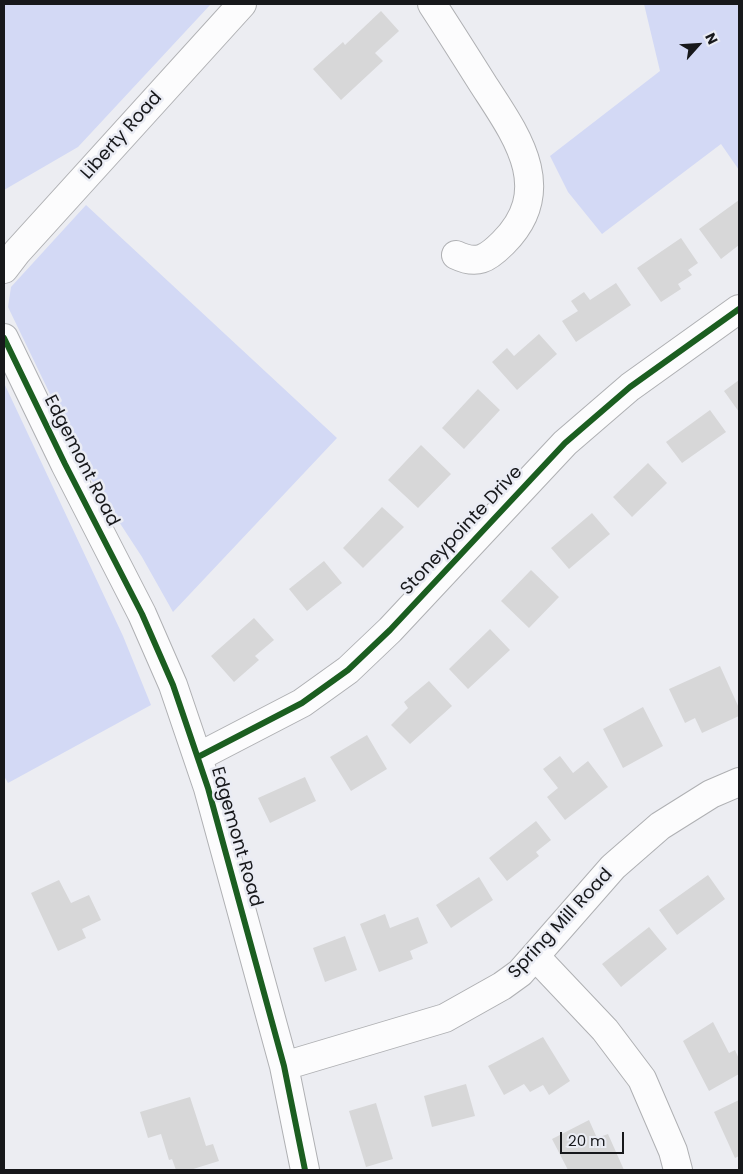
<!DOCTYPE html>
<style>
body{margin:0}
#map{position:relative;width:743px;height:1174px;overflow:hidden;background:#ecedf2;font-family:Poppins,sans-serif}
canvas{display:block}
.frame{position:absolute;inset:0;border:5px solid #17181b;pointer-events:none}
.north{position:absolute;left:673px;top:20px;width:50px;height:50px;-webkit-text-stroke:4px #eaecf4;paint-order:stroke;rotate:64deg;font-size:14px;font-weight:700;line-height:20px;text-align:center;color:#17181b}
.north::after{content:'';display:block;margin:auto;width:18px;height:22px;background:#17181b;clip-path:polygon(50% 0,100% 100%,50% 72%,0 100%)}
.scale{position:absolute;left:560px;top:1132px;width:64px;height:22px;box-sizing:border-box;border:2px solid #17181b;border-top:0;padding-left:6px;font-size:15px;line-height:18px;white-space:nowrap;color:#17181b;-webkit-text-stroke:4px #eaecf4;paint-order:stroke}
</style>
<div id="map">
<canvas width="743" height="1174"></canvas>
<div class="frame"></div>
<div class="north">N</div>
<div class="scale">20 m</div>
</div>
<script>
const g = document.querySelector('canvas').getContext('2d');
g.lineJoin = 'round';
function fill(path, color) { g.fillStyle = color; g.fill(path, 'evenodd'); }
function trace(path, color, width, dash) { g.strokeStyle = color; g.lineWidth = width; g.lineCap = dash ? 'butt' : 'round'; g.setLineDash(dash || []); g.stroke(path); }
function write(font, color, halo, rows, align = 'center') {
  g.font = font + ' Poppins,sans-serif'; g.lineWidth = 5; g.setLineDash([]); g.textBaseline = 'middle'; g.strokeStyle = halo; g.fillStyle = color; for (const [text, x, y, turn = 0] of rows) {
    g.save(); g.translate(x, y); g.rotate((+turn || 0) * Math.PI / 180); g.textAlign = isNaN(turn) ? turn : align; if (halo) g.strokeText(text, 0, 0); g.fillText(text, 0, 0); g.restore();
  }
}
fill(new Path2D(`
 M 4,4 L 211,4 L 78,147 L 4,190 Z
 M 644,4 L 739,4 L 739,170 L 721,144 L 602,234 L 568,192 L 550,156 L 660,71 Z
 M 86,205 L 337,438 L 173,612 L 142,557 L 91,479 L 8,307 L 11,287 Z
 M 4,383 L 123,636 L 151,705 L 8,783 L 4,776 Z`), '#d3d9f5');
fill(new Path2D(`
 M 381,11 L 399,31 L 375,53 L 383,61 L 341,100 L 313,69 L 343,42 L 345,45 Z
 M 739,200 L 739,245 L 721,259 L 699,229 Z
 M 681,238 L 698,263 L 688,270 L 692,275 L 678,284 L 681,289 L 661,302 L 637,268 Z
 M 616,283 L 631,305 L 576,342 L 562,321 L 578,311 L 571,301 L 584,292 L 590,300 Z
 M 539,334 L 557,354 L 517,390 L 492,362 L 507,348 L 514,356 Z
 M 739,380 L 739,412 L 724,391 Z
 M 478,389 L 500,410 L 464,449 L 442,428 Z
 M 710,410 L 726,432 L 682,463 L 666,442 Z
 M 421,445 L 451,474 L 418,508 L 388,480 Z
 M 648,463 L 667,483 L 632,517 L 613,497 Z
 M 382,507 L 404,527 L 363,568 L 343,548 Z
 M 592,513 L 610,534 L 569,569 L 551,548 Z
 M 324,561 L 342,583 L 307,611 L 289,589 Z
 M 531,570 L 559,597 L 529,628 L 501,601 Z
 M 254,618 L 274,640 L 255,656 L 259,660 L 234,682 L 211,656 Z
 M 490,629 L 510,650 L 468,689 L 449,669 Z
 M 720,666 L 739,708 L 739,716 L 702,733 L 695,718 L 685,723 L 669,689 Z
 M 429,681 L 452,706 L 410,744 L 391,725 L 408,708 L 404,702 Z
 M 643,707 L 663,746 L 623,768 L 603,729 Z
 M 367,735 L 387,769 L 351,791 L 330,757 Z
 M 560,756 L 573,773 L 588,761 L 608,787 L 565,820 L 547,797 L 558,788 L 543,769 Z
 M 305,777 L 316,801 L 270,823 L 258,798 Z
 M 536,821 L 551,840 L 536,852 L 539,856 L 507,881 L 489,858 Z
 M 708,875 L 725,899 L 677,935 L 659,910 Z
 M 479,877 L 493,900 L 451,928 L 436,905 Z
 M 59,880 L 71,903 L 89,895 L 101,920 L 82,929 L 86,938 L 58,951 L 31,893 Z
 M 385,914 L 390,928 L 418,917 L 428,943 L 410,951 L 413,959 L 379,972 L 360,924 Z
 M 649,927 L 667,949 L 621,987 L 602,964 Z
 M 345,936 L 357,970 L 325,982 L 313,948 Z
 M 713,1022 L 729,1053 L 735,1050 L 739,1059 L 739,1074 L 709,1091 L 683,1041 Z
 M 543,1037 L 570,1081 L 549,1095 L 543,1085 L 530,1092 L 524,1084 L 504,1095 L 488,1066 Z
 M 466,1084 L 475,1116 L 432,1127 L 424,1096 Z
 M 190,1097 L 206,1146 L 213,1144 L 219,1161 L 190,1170 L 176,1170 L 172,1159 L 169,1160 L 161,1134 L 148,1138 L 140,1112 Z
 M 739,1100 L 739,1156 L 735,1158 L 714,1112 Z
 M 376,1103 L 393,1159 L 366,1167 L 349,1111 Z
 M 589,1120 L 597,1138 L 608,1134 L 624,1170 L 568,1170 L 552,1139 Z`), '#d7d7d8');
const minor = new Path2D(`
 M 432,4 C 449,30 466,57 483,84 C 516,135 557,189 503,243 C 487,259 477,265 456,255
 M 4,269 L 17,252 L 242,4
 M 4,338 L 65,464 L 142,614 L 173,685 L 208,788 L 284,1066 L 305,1170
 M 198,757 L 302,703 L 348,670 L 390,630 L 565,443 L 630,387 L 739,309
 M 535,956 L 605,1030 L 642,1079 L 673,1151 L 678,1170
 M 284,1066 L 445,1018 L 502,986 L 520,973 L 535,956 L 613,867 L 660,826 L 711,794 L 739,782`);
trace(minor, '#afb0b3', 30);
trace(minor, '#fcfcfd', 28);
trace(new Path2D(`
 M 4,338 L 65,464 L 142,614 L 173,685 L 208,788 L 284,1066 L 305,1170
 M 198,757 L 302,703 L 348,670 L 390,630 L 565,443 L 630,387 L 739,309`), '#1b5e20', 6);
write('18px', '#17181b', '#eaecf4', [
 ["Liberty Road",122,136,-48],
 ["Edgemont Road",81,461,63],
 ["Stoneypointe Drive",462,531,-47],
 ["Edgemont Road",236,837,74],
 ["Spring Mill Road",561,924,-47]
]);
</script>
